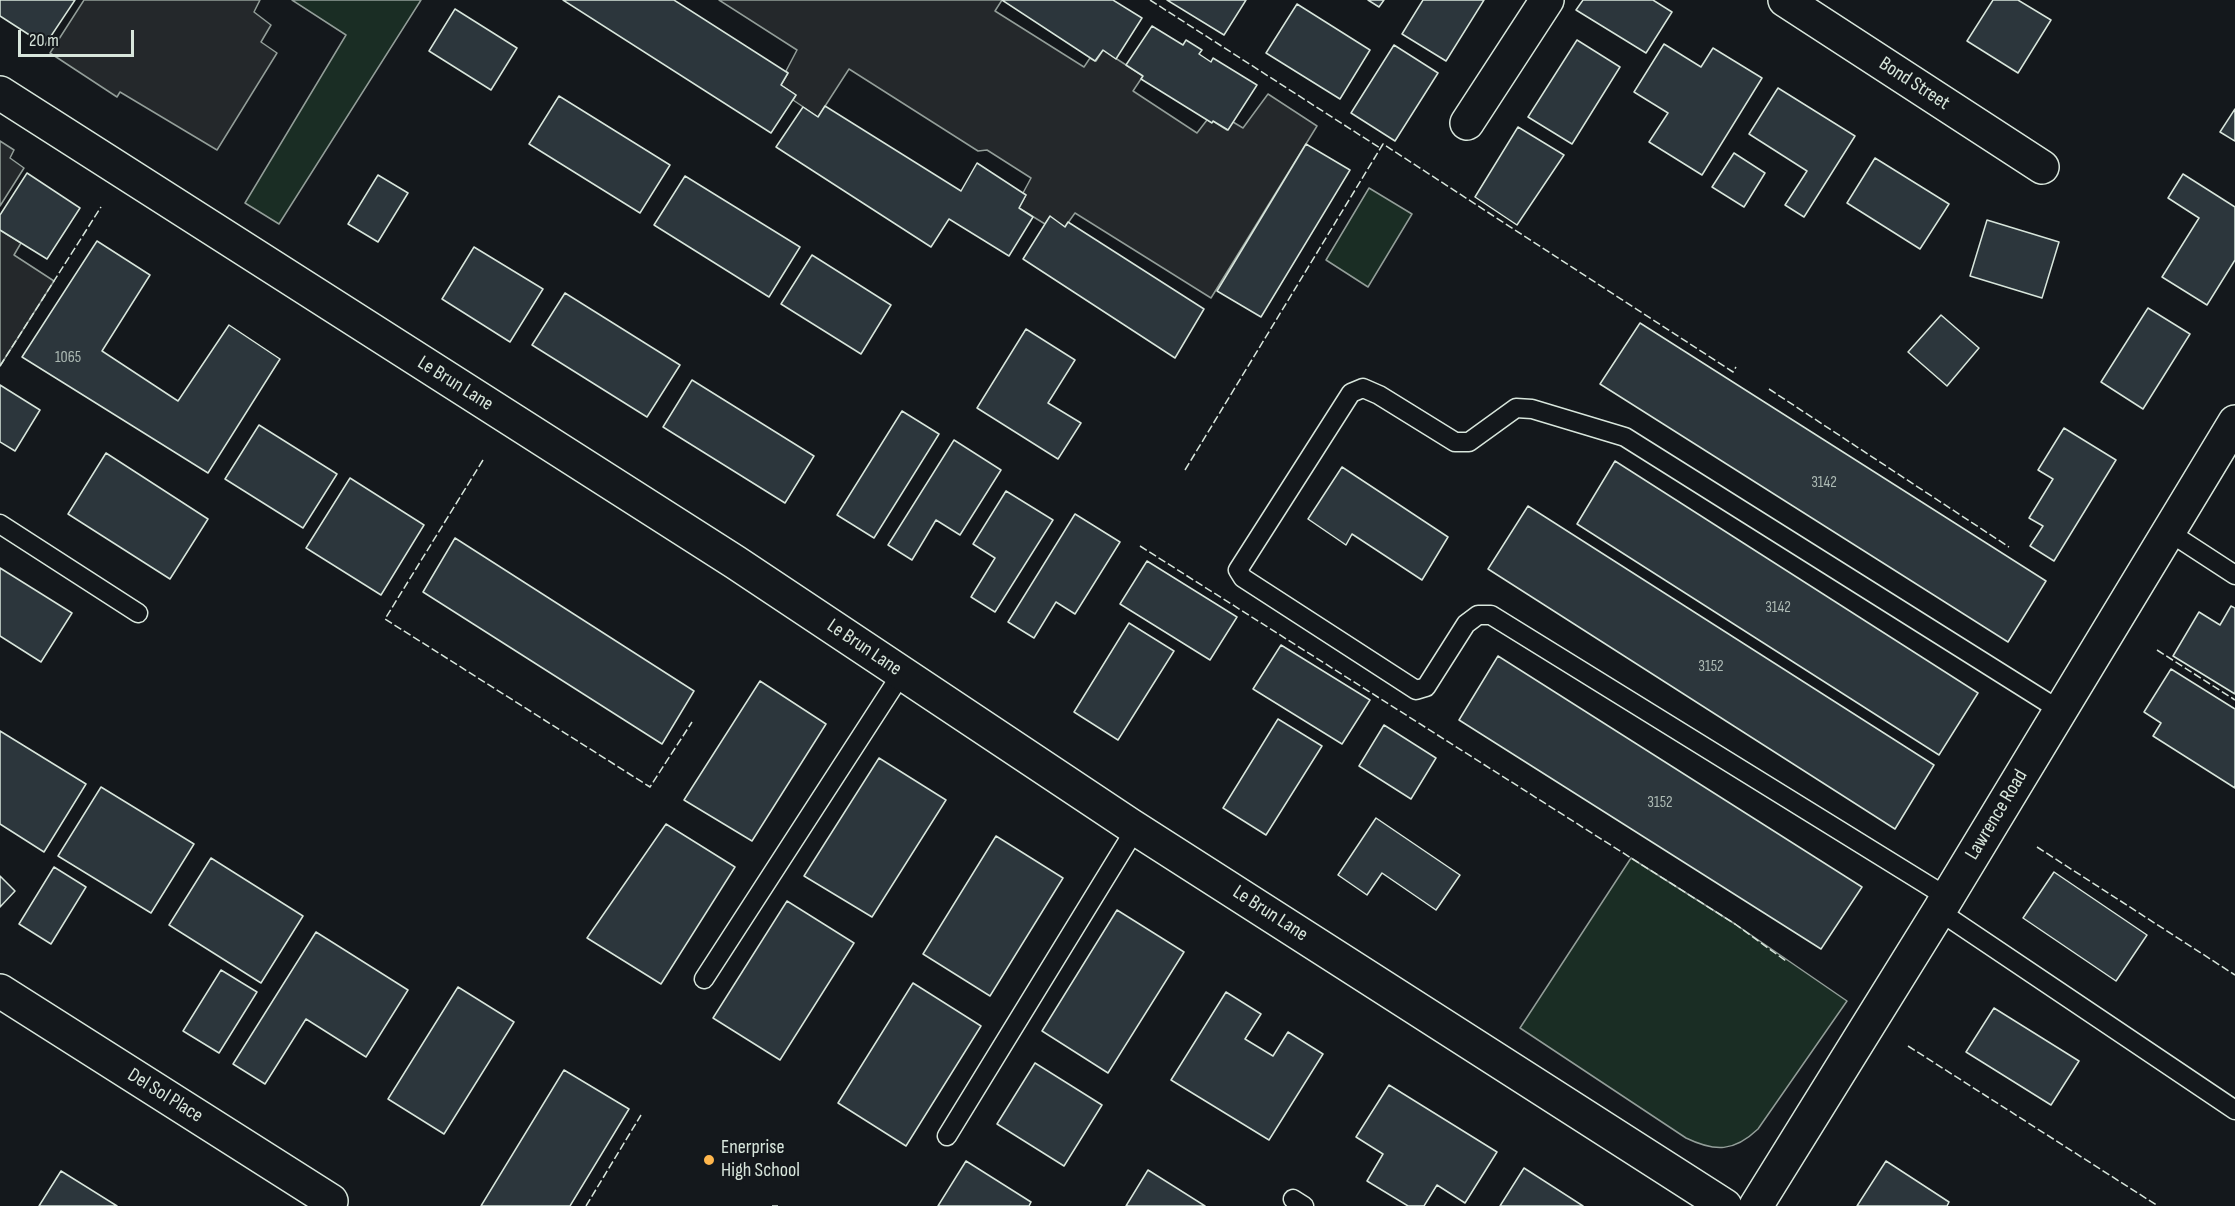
<!DOCTYPE html>
<style>
body{margin:0}
#map{position:relative;width:2235px;height:1206px;overflow:hidden;background:#14181c;font-family:"Sofia Sans Condensed",sans-serif}
canvas{display:block}
.scale{position:absolute;left:18px;top:30px;width:116px;height:27px;box-sizing:border-box;border:3px solid #d8e6dc;border-top:0;padding-left:8px;font-size:18px;line-height:21px;white-space:nowrap;color:#d8e6dc;-webkit-text-stroke:4px #14181c;paint-order:stroke}
</style>
<div id="map">
<canvas width="2235" height="1206"></canvas>
<div class="scale">20 m</div>
</div>
<script>
const g = document.querySelector('canvas').getContext('2d');
g.lineJoin = 'round';
function fill(path, color) { g.fillStyle = color; g.fill(path, 'evenodd'); }
function trace(path, color, width, dash) { g.strokeStyle = color; g.lineWidth = width; g.lineCap = dash ? 'butt' : 'round'; g.setLineDash(dash || []); g.stroke(path); }
function write(font, color, halo, rows, align = 'center') {
  g.font = font + ' "Sofia Sans Condensed",sans-serif'; g.lineWidth = 4.5; g.setLineDash([]); g.textBaseline = 'middle'; g.strokeStyle = halo; g.fillStyle = color; for (const [text, x, y, turn = 0] of rows) {
    g.save(); g.translate(x, y); g.rotate((+turn || 0) * Math.PI / 180); g.textAlign = isNaN(turn) ? turn : align; if (halo) g.strokeText(text, 0, 0); g.fillText(text, 0, 0); g.restore();
  }
}
const green = new Path2D(`
 M 292,0 L 421,0 L 279,224 L 245,203 L 346,35 Z
 M 1369,188 L 1412,214 L 1368,287 L 1326,260 Z
 M 1631,858 L 1735,924 L 1847,1001 L 1758,1129 C 1734,1152 1715,1152 1686,1138 L 1520,1028 Z`);
fill(green, '#1a2d24');
trace(green, '#939e99', 1.5);
const parking = new Path2D(`
 M 84,0 L 260,0 L 254,12 L 271,25 L 261,42 L 277,53 L 217,150 L 120,92 L 117,97 L 50,53 Z
 M 719,0 L 1002,0 L 995,11 L 1084,67 L 1090,58 L 1096,61 L 1103,50 L 1143,76 L 1133,91 L 1197,133 L 1207,120 L 1213,121 L 1227,130 L 1233,122 L 1243,128 L 1268,94 L 1317,126 L 1211,298 L 1075,213 L 1065,227 L 1050,217 L 1045,224 L 1019,208 L 1026,195 L 1023,193 L 1031,178 L 987,150 L 978,151 L 849,69 L 818,117 L 793,100 L 796,95 L 781,85 L 788,73 L 786,71 L 797,50 Z
 M 0,141 L 14,150 L 10,158 L 24,168 L 0,206 Z
 M 0,230 L 21,243 L 14,255 L 54,281 L 0,366 Z`);
fill(parking, '#24282b');
trace(parking, '#939e99', 1.5);
const building = new Path2D(`
 M 0,0 L 75,0 L 45,45 L 0,16 Z
 M 563,0 L 674,0 L 788,73 L 781,85 L 796,95 L 771,133 Z
 M 1002,0 L 1113,0 L 1142,18 L 1116,59 L 1103,50 L 1095,61 Z
 M 1167,0 L 1246,0 L 1224,35 Z
 M 1368,0 L 1384,0 L 1379,7 Z
 M 1423,0 L 1484,0 L 1446,61 L 1402,34 Z
 M 1583,0 L 1653,0 L 1672,12 L 1646,53 L 1576,10 Z
 M 1993,0 L 2018,0 L 2051,20 L 2018,73 L 1967,41 Z
 M 1297,4 L 1370,50 L 1340,99 L 1266,53 Z
 M 455,9 L 517,48 L 491,90 L 429,51 Z
 M 1152,26 L 1183,45 L 1186,40 L 1202,50 L 1199,54 L 1211,62 L 1213,58 L 1257,85 L 1228,130 L 1213,121 L 1212,123 L 1141,79 L 1143,76 L 1126,65 Z
 M 1577,40 L 1620,67 L 1572,144 L 1528,117 Z
 M 1664,44 L 1701,67 L 1713,48 L 1762,78 L 1702,175 L 1649,142 L 1668,113 L 1634,92 Z
 M 1394,45 L 1438,73 L 1395,141 L 1351,113 Z
 M 1778,88 L 1855,136 L 1804,217 L 1785,205 L 1807,171 L 1749,134 Z
 M 559,96 L 670,165 L 640,213 L 529,144 Z
 M 825,106 L 961,191 L 977,163 L 1026,195 L 1019,208 L 1033,217 L 1009,256 L 949,219 L 931,247 L 776,147 L 803,107 L 818,117 Z
 M 2235,109 L 2235,141 L 2220,132 Z
 M 1518,127 L 1564,155 L 1517,225 L 1475,197 Z
 M 1306,144 L 1350,170 L 1261,317 L 1217,291 Z
 M 1734,153 L 1765,173 L 1744,207 L 1712,187 Z
 M 1875,158 L 1949,204 L 1920,249 L 1847,203 Z
 M 27,173 L 80,208 L 47,259 L 0,230 L 0,215 Z
 M 2183,174 L 2235,207 L 2235,260 L 2207,305 L 2162,277 L 2199,218 L 2168,198 Z
 M 378,175 L 408,193 L 378,242 L 348,224 Z
 M 685,176 L 800,247 L 769,297 L 654,225 Z
 M 1050,216 L 1065,227 L 1068,222 L 1204,309 L 1175,358 L 1023,259 Z
 M 1987,220 L 2059,242 L 2042,298 L 1970,276 Z
 M 97,241 L 150,275 L 102,351 L 178,401 L 229,325 L 280,359 L 208,473 L 22,357 Z
 M 474,247 L 543,289 L 510,342 L 442,299 Z
 M 812,255 L 891,305 L 861,354 L 781,304 Z
 M 565,293 L 680,365 L 647,417 L 532,345 Z
 M 2148,308 L 2190,334 L 2143,409 L 2101,382 Z
 M 1941,315 L 1979,348 L 1947,386 L 1908,352 Z
 M 1640,323 L 2046,581 L 2008,642 L 1600,384 Z
 M 1026,329 L 1075,360 L 1048,403 L 1081,423 L 1058,459 L 977,408 Z
 M 692,380 L 814,456 L 785,503 L 663,427 Z
 M 0,385 L 40,410 L 15,451 L 0,442 Z
 M 902,411 L 939,434 L 874,538 L 837,515 Z
 M 259,425 L 337,474 L 303,528 L 225,479 Z
 M 2064,428 L 2116,460 L 2054,561 L 2030,546 L 2043,526 L 2029,518 L 2053,479 L 2038,470 Z
 M 954,440 L 1001,470 L 960,535 L 936,520 L 912,560 L 888,545 Z
 M 106,453 L 208,519 L 170,579 L 68,514 Z
 M 1615,461 L 1978,693 L 1939,755 L 1577,524 Z
 M 1342,467 L 1448,537 L 1422,580 L 1352,534 L 1346,545 L 1308,519 Z
 M 350,478 L 424,525 L 381,595 L 306,548 Z
 M 1006,491 L 1053,520 L 995,612 L 971,597 L 995,558 L 973,544 Z
 M 1528,506 L 1934,765 L 1895,829 L 1488,569 Z
 M 1075,514 L 1120,542 L 1075,614 L 1056,602 L 1034,638 L 1008,622 Z
 M 455,538 L 694,691 L 662,744 L 423,592 Z
 M 1147,561 L 1237,617 L 1210,660 L 1120,604 Z
 M 0,568 L 72,613 L 41,662 L 0,636 Z
 M 2231,606 L 2235,608 L 2235,694 L 2173,656 L 2199,612 L 2220,625 Z
 M 1129,623 L 1174,651 L 1118,740 L 1074,712 Z
 M 1281,645 L 1370,700 L 1342,744 L 1253,689 Z
 M 1498,656 L 1862,887 L 1821,949 L 1459,720 Z
 M 2171,669 L 2235,709 L 2235,788 L 2153,736 L 2161,723 L 2144,712 Z
 M 760,681 L 826,724 L 752,841 L 684,800 Z
 M 1278,719 L 1322,746 L 1266,835 L 1223,808 Z
 M 1384,725 L 1436,758 L 1411,799 L 1359,766 Z
 M 0,731 L 86,784 L 44,852 L 0,824 Z
 M 879,758 L 946,800 L 872,917 L 804,876 Z
 M 101,787 L 194,844 L 151,913 L 58,856 Z
 M 1376,818 L 1460,875 L 1436,910 L 1382,873 L 1367,895 L 1338,875 Z
 M 666,824 L 735,867 L 661,984 L 587,938 Z
 M 996,836 L 1063,878 L 990,996 L 923,954 Z
 M 211,858 L 303,916 L 261,983 L 169,925 Z
 M 54,867 L 86,887 L 51,944 L 19,924 Z
 M 2054,872 L 2147,935 L 2116,981 L 2023,918 Z
 M 0,876 L 15,891 L 0,907 Z
 M 787,901 L 854,943 L 780,1060 L 713,1018 Z
 M 1117,910 L 1184,952 L 1108,1073 L 1042,1031 Z
 M 316,932 L 408,990 L 366,1057 L 306,1019 L 265,1084 L 233,1064 Z
 M 221,970 L 257,992 L 219,1053 L 183,1031 Z
 M 913,983 L 981,1026 L 906,1146 L 838,1103 Z
 M 458,987 L 514,1022 L 444,1134 L 388,1099 Z
 M 1226,992 L 1261,1014 L 1245,1039 L 1273,1056 L 1288,1032 L 1323,1054 L 1269,1140 L 1171,1080 Z
 M 1994,1008 L 2079,1061 L 2051,1105 L 1966,1052 Z
 M 1035,1063 L 1102,1105 L 1064,1166 L 997,1124 Z
 M 564,1070 L 629,1109 L 570,1206 L 481,1206 Z
 M 1389,1085 L 1497,1152 L 1465,1203 L 1437,1185 L 1424,1206 L 1408,1206 L 1367,1181 L 1383,1154 L 1356,1137 Z
 M 966,1161 L 1031,1202 L 1029,1206 L 938,1206 Z
 M 1886,1161 L 1949,1202 L 1947,1206 L 1857,1206 Z
 M 1524,1168 L 1583,1206 L 1500,1206 Z
 M 1148,1170 L 1205,1206 L 1126,1206 Z
 M 61,1171 L 117,1206 L 39,1206 Z`);
fill(building, '#2c363c');
trace(building, '#d8e6dc', 1.5);
const service = new Path2D(`
 M 0,524 L 138,613
 M 2169,532 L 2235,575
 M 1947,897 L 1491,615 L 1478,615 L 1466,624 L 1426,687 L 1416,690 L 1243,578 L 1238,570 L 1351,393 L 1363,388 L 1379,395 L 1455,442 L 1469,442 L 1516,408 L 1532,409 L 1625,437 L 2061,711
 M 1939,911 L 2235,1110
 M 704,979 L 902,673
 M 947,1136 L 1136,828
 M 1293,1199 L 1304,1206`);
const minor = new Path2D(`
 M 1785,0 L 2042,167
 M 0,93 L 735,562 L 1130,825 L 1725,1206
 M 1467,123 L 1547,0
 M 0,991 L 331,1201
 M 1756,1206 L 1939,911 L 2235,422`);
trace(service, '#d8e6dc', 21);
trace(minor, '#d8e6dc', 36);
trace(service, '#14181c', 18);
trace(minor, '#14181c', 33);
trace(new Path2D(`
 M 1150,0 L 1380,148
 M 0,366 L 101,207
 M 1769,389 L 2009,547
 M 483,460 L 385,619 L 650,787 L 692,722
 M 1185,470 L 1383,144 L 1733,372 L 1736,367
 M 1140,546 L 1735,924 L 1786,961
 M 2157,650 L 2235,700
 M 2037,847 L 2235,975
 M 1908,1046 L 2158,1206
 M 586,1206 L 641,1115
 M 772,1206 L 778,1206`), '#d8e6dc', 1.5, [8, 3]);
for (const [x, y, r, color] of [
 [709,1160,6,"#ffb74d"]
]) { const dot = new Path2D(); dot.arc(x, y, r, 0, 2 * Math.PI); g.fillStyle = color; g.fill(dot); trace(dot, '#14181c', 2); }
write('16px', '#adbab4', null, [
 ["1065",68,358],
 ["3142",1824,483],
 ["3142",1778,608],
 ["3152",1711,667],
 ["3152",1660,803]
]);
write('20px', '#d8e6dc', '#14181c', [
 ["Bond Street",1914,84,33],
 ["Le Brun Lane",455,384,32],
 ["Le Brun Lane",864,648,34],
 ["Lawrence Road",1997,815,-59],
 ["Le Brun Lane",1270,914,33],
 ["Del Sol Place",165,1096,32]
]);
write('20px', '#d8e6dc', '#14181c', [
 ["Enerprise",721,1148],
 ["High School",721,1171]
], 'left');
</script>
